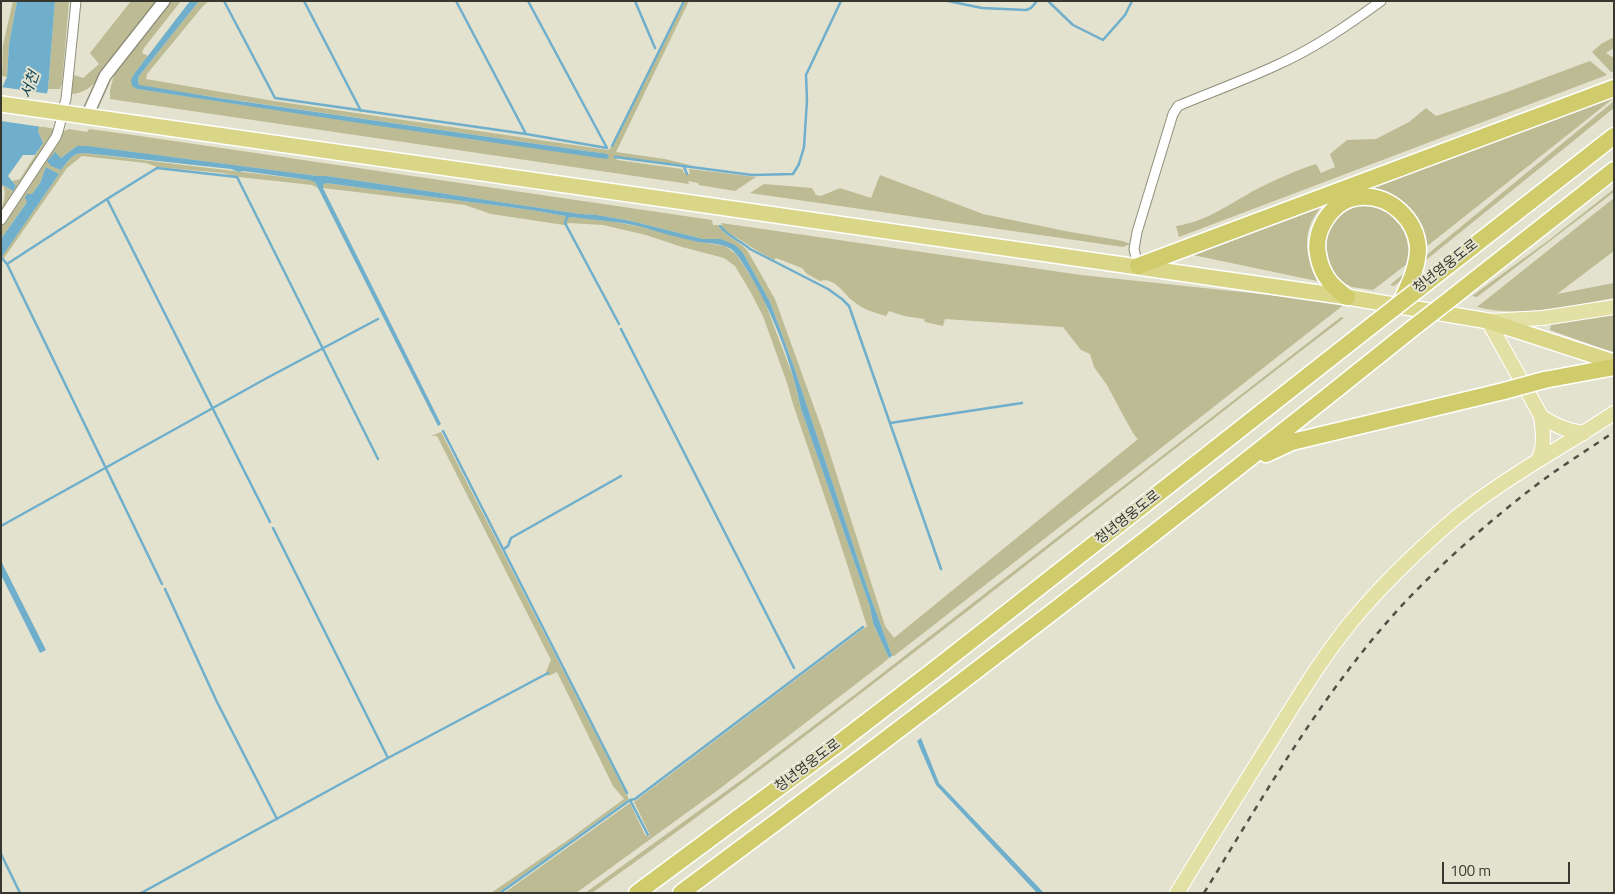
<!DOCTYPE html>
<meta charset="utf-8">
<style>
body{margin:0}
#map{position:relative;width:1615px;height:894px;overflow:hidden;background:#e3e2ce;font-family:"Titillium Web",sans-serif}
canvas{display:block}
.frame{position:absolute;inset:0;border:2px solid #37372f;pointer-events:none}
.scale{position:absolute;left:1442px;top:862px;width:128px;height:22px;box-sizing:border-box;border:2px solid #37372f;border-top:0;padding-left:6px;font-size:15px;line-height:18px;white-space:nowrap;color:#37372f;-webkit-text-stroke:4px #e3e2ce;paint-order:stroke}
</style>
<div id="map">
<canvas width="1615" height="894"></canvas>
<div class="frame"></div>
<div class="scale">100 m</div>
</div>
<script>
const g = document.querySelector('canvas').getContext('2d');
g.lineJoin = 'round';
function fill(path, color) { g.fillStyle = color; g.fill(path, 'evenodd'); }
function trace(path, color, width, dash) { g.strokeStyle = color; g.lineWidth = width; g.lineCap = dash ? 'butt' : 'round'; g.setLineDash(dash || []); g.stroke(path); }
function write(font, color, halo, rows, align = 'center') {
  g.font = font + ' "Titillium Web","Noto Sans KR",sans-serif'; g.lineWidth = 4; g.setLineDash([]); g.textBaseline = 'middle'; g.strokeStyle = halo; g.fillStyle = color; for (const [text, x, y, turn = 0] of rows) {
    g.save(); g.translate(x, y); g.rotate((+turn || 0) * Math.PI / 180); g.textAlign = isNaN(turn) ? turn : align; if (halo) g.strokeText(text, 0, 0); g.fillText(text, 0, 0); g.restore();
  }
}
fill(new Path2D(`
 M 13,1 L 17,1 L 9,44 L 7,77 L 2,76 L 3,45 Z
 M 55,1 L 69,1 L 62,83 L 60,89 L 48,89 Z
 M 131,1 L 160,1 L 97,81 C 88,89 82,94 70,94 L 74,75 L 83,78 L 99,64 L 90,53 Z
 M 171,1 L 181,1 L 144,48 L 142,53 L 148,56 L 134,74 L 137,89 L 476,140 L 607,154 L 145,87 L 139,85 L 138,81 L 139,76 L 199,1 L 209,1 L 203,6 L 147,74 L 146,79 L 274,101 L 608,150 L 612,147 L 685,1 L 689,1 L 616,152 L 665,159 L 694,166 L 615,157 L 617,160 L 682,169 L 684,173 L 690,174 L 689,169 L 756,177 L 735,191 L 699,185 L 698,183 L 688,181 L 689,184 L 110,99 L 110,90 L 114,75 Z
 M 1614,37 L 1614,48 L 1606,53 L 1614,58 L 1614,72 L 1611,72 L 1592,52 L 1601,44 Z
 M 1590,61 L 1607,75 L 1179,237 L 1176,226 C 1209,221 1230,203 1259,188 C 1275,180 1299,169 1316,164 L 1321,173 L 1335,167 L 1330,154 L 1347,140 L 1376,139 L 1409,122 L 1426,108 L 1436,116 L 1504,93 Z
 M 1614,92 L 1614,98 L 1421,251 C 1412,211 1410,194 1365,188 Z
 M 1614,101 L 1614,108 L 1394,286 L 1390,285 Z
 M 39,126 L 55,129 L 55,133 L 1,216 C 1,205 8,196 3,186 L 1,187 L 3,185 L 13,191 L 16,186 L 12,181 L 20,179 L 43,143 L 38,131 Z
 M 69,129 L 87,132 L 89,129 L 133,135 L 712,220 L 713,225 L 718,225 C 725,237 738,240 747,250 L 775,299 L 823,432 L 885,626 L 894,638 L 1138,439 L 1135,436 L 1125,419 L 1107,385 L 1094,367 L 1090,354 L 1081,350 L 1063,327 L 945,319 L 943,326 L 925,322 L 924,319 L 904,316 L 889,311 L 886,316 C 875,313 862,309 853,301 C 844,294 834,276 820,281 L 807,274 L 802,268 L 776,258 L 774,260 C 763,254 754,249 744,242 C 735,236 727,234 721,226 L 722,225 L 721,223 L 1081,275 L 1346,303 L 1211,409 L 894,656 L 892,656 L 868,590 L 794,367 L 770,302 L 743,253 L 721,239 L 703,239 L 631,221 L 597,215 L 580,214 L 327,176 L 318,176 L 87,146 L 77,146 L 61,158 L 61,170 C 68,161 73,152 84,153 L 309,180 L 315,182 L 318,188 L 312,185 L 239,177 L 223,173 L 157,167 L 146,163 L 82,156 L 67,168 L 4,258 L 2,258 L 2,256 L 59,174 L 46,167 L 40,183 L 1,239 L 1,225 L 58,139 L 64,131 Z
 M 880,175 L 983,214 L 1065,231 L 1123,241 L 1130,244 L 1123,247 L 750,193 L 764,184 L 812,188 L 816,195 L 821,196 L 840,188 L 871,198 Z
 M 326,183 L 531,210 L 570,217 L 610,221 L 642,227 L 695,241 L 725,246 L 736,254 L 761,292 L 794,379 L 801,409 L 870,607 L 873,623 L 889,658 L 882,664 L 718,790 L 576,893 L 504,893 L 630,803 L 645,835 L 649,837 L 650,835 L 634,802 L 867,626 L 834,524 L 793,404 L 787,383 L 763,316 L 750,291 L 735,266 L 724,258 L 682,247 L 646,235 L 603,225 L 569,223 L 564,225 L 491,214 L 465,205 L 323,188 L 323,185 Z
 M 1614,189 L 1614,192 L 1477,297 L 1472,296 L 1549,240 Z
 M 1330,198 C 1302,223 1302,249 1317,281 L 1188,254 Z
 M 1614,198 L 1614,251 L 1557,294 L 1614,283 L 1614,298 C 1569,306 1521,318 1477,307 Z
 M 1352,201 L 1388,207 L 1407,231 L 1410,248 L 1407,264 L 1373,290 L 1352,287 L 1334,278 L 1319,252 L 1322,230 Z
 M 1614,310 L 1614,353 L 1550,330 L 1551,324 L 1559,320 Z
 M 1341,317 L 1344,318 C 1093,510 849,710 592,893 L 585,893 L 751,773 L 853,696 Z
 M 441,432 L 629,799 L 498,893 L 491,893 L 568,840 L 624,799 L 613,786 L 557,672 L 548,676 L 546,672 L 551,660 L 437,436 L 431,436 Z`), '#bcbb94');
fill(new Path2D(`
 M 17,1 L 55,1 L 48,89 L 38,131 L 43,143 L 35,155 L 23,155 L 8,176 L 16,186 L 13,191 L 3,185 L 1,187 L 1,90 L 7,77 L 9,44 Z
 M 190,1 L 199,1 L 139,76 L 138,81 L 139,85 L 219,98 L 607,154 L 609,156 L 607,159 L 366,124 L 137,89 L 132,86 L 131,80 L 134,74 Z
 M 77,146 L 88,146 L 318,176 L 327,176 L 580,214 L 597,215 L 631,221 L 703,239 L 721,239 L 735,245 L 743,253 L 770,302 L 794,367 L 868,590 L 892,656 L 889,658 L 873,623 L 870,607 L 801,409 C 792,363 772,310 747,270 C 742,263 738,254 731,249 C 720,242 705,244 694,241 C 676,237 659,232 642,227 C 618,221 594,220 570,217 L 567,219 L 565,216 L 531,210 L 326,183 L 323,185 L 323,188 L 441,424 L 438,426 L 315,182 L 309,180 L 243,171 L 239,172 L 231,169 L 84,153 C 73,152 68,161 61,170 L 51,166 L 47,161 L 55,152 L 61,158 Z
 M 46,167 L 59,174 L 1,258 L 1,239 L 27,202 L 25,198 L 27,194 L 32,194 L 40,183 Z
 M 1,561 L 46,650 L 40,653 L 1,575 Z
 M 921,738 L 939,783 L 1044,893 L 1037,893 L 936,785 L 917,741 Z`), '#6fafcc');
fill(new Path2D(`
 M 1,87 L 50,94 L 42,127 L 1,121 Z`), '#e3e2ce');
trace(new Path2D(`
 M 224,1 L 275,98 L 526,134 L 607,148
 M 304,1 L 361,111
 M 456,1 L 526,134
 M 528,1 L 607,148
 M 635,1 L 655,48
 M 948,1 L 982,8 L 1026,10 L 1031,8 L 1037,1
 M 1048,1 L 1073,25 L 1103,40 L 1125,15 L 1132,1
 M 612,146 L 684,1
 M 615,157 L 752,175 L 793,174 L 799,164 L 804,147 L 807,100 L 806,75 L 841,1
 M 684,167 L 687,174
 M 107,199 L 270,522
 M 567,217 L 565,223 L 619,324
 M 720,226 C 728,237 740,240 750,249 L 828,289 L 842,299 L 849,306 L 941,569
 M 1,257 L 7,264 L 162,584
 M 7,264 L 107,199 L 157,168 L 237,177 L 378,459
 M 621,329 L 794,668
 M 890,423 L 1022,403
 M 443,431 L 627,793
 M 1,526 L 265,379 L 378,319
 M 273,528 L 388,758
 M 504,549 L 508,546 L 511,538 L 621,476
 M 165,589 L 217,702 L 277,819
 M 630,800 L 648,835
 M 1,854 L 20,893
 M 141,893 L 388,758 L 548,673
 M 500,893 L 630,800 L 635,799 L 863,627`), '#6fafcc', 2.5);
const minor = new Path2D(`
 M 1,220 L 56,137 C 61,125 62,112 66,99 L 76,1
 M 1138,266 L 1134,249 L 1137,232 L 1173,114 L 1178,106 C 1211,92 1245,80 1277,65 C 1315,48 1348,25 1381,1`);
const tertiary = new Path2D(`
 M 87,116 L 105,76 L 164,1`);
const primary = new Path2D(`
 M 1541,416 C 1556,426 1567,431 1584,433
 M 1539,459 C 1545,444 1543,432 1541,416 L 1488,321 L 1543,318 L 1614,307
 M 1177,893 C 1208,842 1239,792 1271,741 C 1296,701 1321,659 1351,622 C 1380,587 1413,555 1447,525 C 1498,481 1558,450 1614,413`);
const trunk = new Path2D(`
 M 1,104 L 1347,297 L 1488,321 L 1614,362`);
const motorway = new Path2D(`
 M 1138,266 L 1614,88
 M 1416,291 L 1614,136
 M 1347,297 C 1331,286 1321,274 1318,254 C 1313,229 1334,198 1361,197 C 1390,195 1416,219 1418,248 C 1418,267 1409,285 1401,302
 M 1453,297 L 1614,170
 M 1544,380 L 1614,367
 M 1266,454 L 1292,442 L 1504,391
 M 637,893 L 839,743 L 934,670 L 1375,323
 M 681,893 C 929,709 1173,521 1413,328`);
trace(minor, '#8e8e7b', 11);
trace(tertiary, '#8e8e7b', 14);
trace(primary, '#fff', 16);
trace(trunk, '#fff', 18);
trace(motorway, '#fff', 19);
trace(minor, '#fff', 9);
trace(tertiary, '#fff', 11);
trace(primary, '#e3e0a6', 14);
trace(trunk, '#dad688', 15);
trace(motorway, '#d0cc6b', 16);
trace(new Path2D(`
 M 1204,893 C 1266,792 1325,688 1406,601 C 1447,558 1492,519 1539,483 C 1563,465 1589,449 1614,432`), '#505046', 2.5, [6, 6]);
const motorwayBridge = new Path2D(`
 M 1375,323 L 1416,291
 M 1413,328 L 1453,297
 M 1504,391 L 1544,380`);
trace(motorwayBridge, '#fff', 19, []);
trace(motorwayBridge, '#d0cc6b', 16);
write('14px', '#37372f', '#e3e2ce', [
 ["청년영웅도로",1446,267,-38],
 ["청년영웅도로",1128,518,-38],
 ["청년영웅도로",808,766,-37]
]);
write('italic 15px', '#0d4458', '#e3e2ce', [
 ["서천",31,85,-70]
]);
</script>
